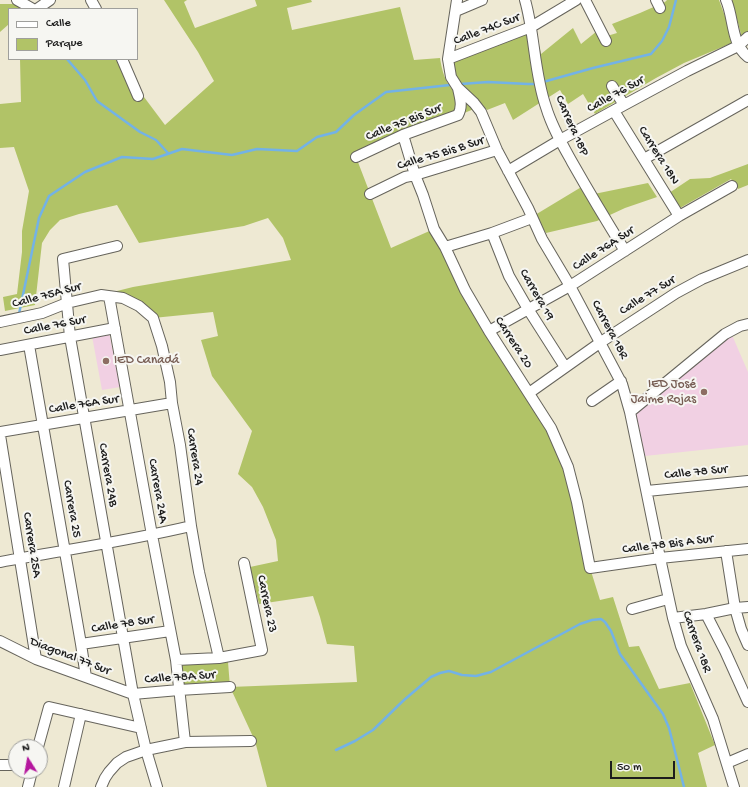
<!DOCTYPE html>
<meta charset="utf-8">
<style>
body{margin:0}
#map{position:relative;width:748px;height:787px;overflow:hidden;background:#eee9d3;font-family:"Gochi Hand",sans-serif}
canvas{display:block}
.legend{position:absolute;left:8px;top:8px;width:130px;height:52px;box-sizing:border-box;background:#f6f6f2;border:1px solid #9f9f9c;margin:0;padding:5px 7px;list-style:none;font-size:12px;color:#1c1c1c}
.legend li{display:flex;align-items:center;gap:8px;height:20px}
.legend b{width:20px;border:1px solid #9f9f9c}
.north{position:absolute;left:8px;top:739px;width:40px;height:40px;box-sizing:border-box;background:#f6f6f2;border:1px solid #9f9f9c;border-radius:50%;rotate:349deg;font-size:11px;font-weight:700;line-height:16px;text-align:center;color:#1c1c1c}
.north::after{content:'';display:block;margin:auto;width:14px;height:18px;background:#b5179e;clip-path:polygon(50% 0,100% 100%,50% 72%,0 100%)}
.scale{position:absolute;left:610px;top:761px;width:65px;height:18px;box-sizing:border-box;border:2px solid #1c1c1c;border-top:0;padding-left:5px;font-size:12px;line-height:14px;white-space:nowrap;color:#1c1c1c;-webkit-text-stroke:3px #f6f6f2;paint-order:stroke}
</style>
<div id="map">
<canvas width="748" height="787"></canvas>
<ul class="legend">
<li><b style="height:5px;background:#fff"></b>Calle</li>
<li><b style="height:11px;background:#b1c367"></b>Parque</li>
</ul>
<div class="north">N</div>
<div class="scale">50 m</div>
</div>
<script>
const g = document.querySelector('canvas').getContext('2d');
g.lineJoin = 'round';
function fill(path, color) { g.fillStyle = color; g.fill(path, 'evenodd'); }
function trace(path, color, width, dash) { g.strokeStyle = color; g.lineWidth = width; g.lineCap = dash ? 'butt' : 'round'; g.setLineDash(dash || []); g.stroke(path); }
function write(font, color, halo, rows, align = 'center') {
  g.font = font + ' "Gochi Hand",sans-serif'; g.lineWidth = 4; g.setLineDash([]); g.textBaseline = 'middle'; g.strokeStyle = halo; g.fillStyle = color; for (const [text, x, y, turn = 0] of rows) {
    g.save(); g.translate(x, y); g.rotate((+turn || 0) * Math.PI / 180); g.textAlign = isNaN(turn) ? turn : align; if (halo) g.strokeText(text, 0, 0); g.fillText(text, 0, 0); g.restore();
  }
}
fill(new Path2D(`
 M 109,332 L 120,387 L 102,390 L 92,336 Z
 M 732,335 L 748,372 L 748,445 L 645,456 L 635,412 Z`), '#f1d0e3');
fill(new Path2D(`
 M 164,0 L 187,0 L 184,2 L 195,28 L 257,6 L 255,0 L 311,0 L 312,2 L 287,8 L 292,30 L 400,7 L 414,60 L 440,58 C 442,71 445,83 455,92 C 461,98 468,103 474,109 L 356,157 L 391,248 L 434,229 L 568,467 L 590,568 L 600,600 L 613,597 L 629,647 L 639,646 L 659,689 L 690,683 L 715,745 L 698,753 L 707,787 L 267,787 L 255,741 L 230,687 L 182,690 L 180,665 L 228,662 L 230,687 L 357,682 L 354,646 L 327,644 L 320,617 L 313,596 L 259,604 L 250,567 L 278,561 L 276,540 L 263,507 L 252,487 L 238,474 L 252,431 L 212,376 L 201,340 L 218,336 L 213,312 L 153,318 L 139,306 L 101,295 L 133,287 L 291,260 L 283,238 L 268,218 L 244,226 L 139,243 L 117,205 L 79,214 L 60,220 L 50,230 L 42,243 L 35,305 L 5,311 L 3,297 L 17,294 L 22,252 L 22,231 L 29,191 L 14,147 L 0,148 L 0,104 L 21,102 L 20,59 L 117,59 L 137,102 L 144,97 L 165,125 L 214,81 L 198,52 Z
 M 667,0 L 719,0 L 727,22 L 732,43 L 684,63 L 656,78 L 595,114 L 583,94 L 568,104 L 560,90 L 513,120 L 505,103 L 487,110 L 478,100 L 465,89 L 456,80 L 453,61 L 535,28 L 541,54 L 573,28 L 581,44 L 602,27 L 607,36 L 617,33 L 612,24 L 640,13 L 665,2 Z
 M 732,0 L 748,0 L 748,33 L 742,38 Z
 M 0,4 L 12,4 L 30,9 L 9,9 L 9,24 L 0,32 Z
 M 748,164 L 748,185 L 738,189 L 731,179 L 680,208 L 669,193 L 690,179 L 710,178 Z
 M 588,183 L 594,194 L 648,183 L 657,197 L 625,208 L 597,221 L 546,233 L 535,215 Z`), '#b1c367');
trace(new Path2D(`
 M 67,59 L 85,80 L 97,101 L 140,132 L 156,140 L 168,153
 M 543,82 L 593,68 L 651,54 L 662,41 L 669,27 L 676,0
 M 461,84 L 488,82 L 528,84 L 534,84
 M 19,314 L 39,218 L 49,196 L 85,172 L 122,157 L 153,159 L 182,149 L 232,155 L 257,149 L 297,151 L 317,137 L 336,132 L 354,115 L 386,92 L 450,85
 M 336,750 L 355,741 L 373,730 L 404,700 L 431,677 L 440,673 L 449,671 L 462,675 L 476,676 L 491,672 L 580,624 L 592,620 L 601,619 L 605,622 L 611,631 L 620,654 L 663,714 L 669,728 L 684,787`), '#73b2e6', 2.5);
const minor = new Path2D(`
 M 17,0 L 33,9
 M 91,0 L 96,9
 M 457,0 L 448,59 L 451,77 L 458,88 L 474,103 L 481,112 L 497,150 L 528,208 L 542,239 L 570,286 L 622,384 L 630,412 L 639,455 L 660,558 L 673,618 L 681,646 L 713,719 L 734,787
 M 525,0 C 535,35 534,73 546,107 C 552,127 562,144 572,162 C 589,192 607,222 625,251
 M 585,0 L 606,41
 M 656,0 L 660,8
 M 726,0 C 734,18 731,44 748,57
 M 37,9 L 50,0
 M 456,11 L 482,0
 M 122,59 L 138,96
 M 448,59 L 531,27 L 576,0
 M 612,86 L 624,105
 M 614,111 L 679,216
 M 403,135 L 415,175 L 423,195 L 434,229 L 445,247 L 465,290 L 489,331 L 551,428 L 568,467 L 577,502 L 590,568 L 660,558 L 748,549
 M 356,157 L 403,135 L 458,115 C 463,106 460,98 458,88
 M 644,159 L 748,100
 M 508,171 L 560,140 L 624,105 L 687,71 L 738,46 L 748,37
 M 370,194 L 405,177 L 415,175 L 497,150
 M 492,233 L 509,276 L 528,309 L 565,367
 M 117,246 L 63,259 L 70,337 L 133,694 L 146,750 L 157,787
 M 445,247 L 492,233 L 532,218
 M 109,296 L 152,535 L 176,660 L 185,742
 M 0,322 L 42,313 L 67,303 L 101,295 L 123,298 L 139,306 L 153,318 L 162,346 L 170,382 L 172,403 L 180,445 L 191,526 L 199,572 L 219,658
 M 489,331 L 570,286 L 679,216 L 732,186
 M 29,345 L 81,644 L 86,677
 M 0,350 L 115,328
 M 529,393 L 601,342 L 676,293 L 702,279 L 748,260
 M 592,401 L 621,381
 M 630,412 L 725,334 L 740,326 L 748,324
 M 0,432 L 172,403
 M 0,435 L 36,659
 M 647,491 L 748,481
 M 726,551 L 735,608 L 741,629 L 748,645
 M 0,562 C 64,550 128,541 191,526
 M 632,609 L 668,599
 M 706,614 L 725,651 L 748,702
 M 673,618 L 706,614 L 735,608 L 748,607
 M 0,641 L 36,659 L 133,694 L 179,690 L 230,687
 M 81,644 L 170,631
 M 176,660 L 219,658 L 262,650 L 244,563
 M 38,747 L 49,707 L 141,728
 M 727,763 L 748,754
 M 0,765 L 16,765
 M 28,787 L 32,771
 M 64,787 L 81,714
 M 101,787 L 105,778 L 109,772 L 117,763 L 126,757 L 146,750 L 185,742 L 251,741`);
trace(minor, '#66645c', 12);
trace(minor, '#fff', 10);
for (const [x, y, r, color] of [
 [106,361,4,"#8d6e63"],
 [704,392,4,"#8d6e63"]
]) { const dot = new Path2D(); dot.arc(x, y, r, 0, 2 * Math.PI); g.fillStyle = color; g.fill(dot); trace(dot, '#f6f6f2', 1.5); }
write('13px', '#1c1c1c', '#f6f6f2', [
 ["Calle 74C Sur",487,30,-21],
 ["Calle 76 Sur",616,95,-29],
 ["Calle 75 Bis Sur",404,123,-22],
 ["Carrera 18P",571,126,66],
 ["Calle 75 Bis B Sur",441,154,-17],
 ["Carrera 18N",658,156,58],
 ["Calle 76A Sur",604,249,-33],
 ["Carrera 19",536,295,60],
 ["Calle 75A Sur",47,296,-15],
 ["Calle 77 Sur",648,296,-32],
 ["Calle 76 Sur",55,326,-11],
 ["Carrera 18R",609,330,62],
 ["Carrera 20",513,343,57],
 ["Calle 76A Sur",84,405,-9],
 ["Carrera 24",194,457,81],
 ["Calle 78 Sur",696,473,-6],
 ["Carrera 24B",107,475,80],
 ["Carrera 24A",157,491,80],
 ["Carrera 25",71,509,80],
 ["Carrera 25A",31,545,81],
 ["Calle 78 Bis A Sur",668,545,-7],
 ["Carrera 23",266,604,78],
 ["Calle 78 Sur",123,625,-9],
 ["Carrera 18R",696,642,70],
 ["Diagonal 77 Sur",70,657,21],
 ["Calle 78A Sur",180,678,-4]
]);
write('13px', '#785e54', '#f6f6f2', [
 ["IED Canadá",114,361],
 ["IED José",696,385,"right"],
 ["Jaime Rojas",696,400,"right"]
], 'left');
</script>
